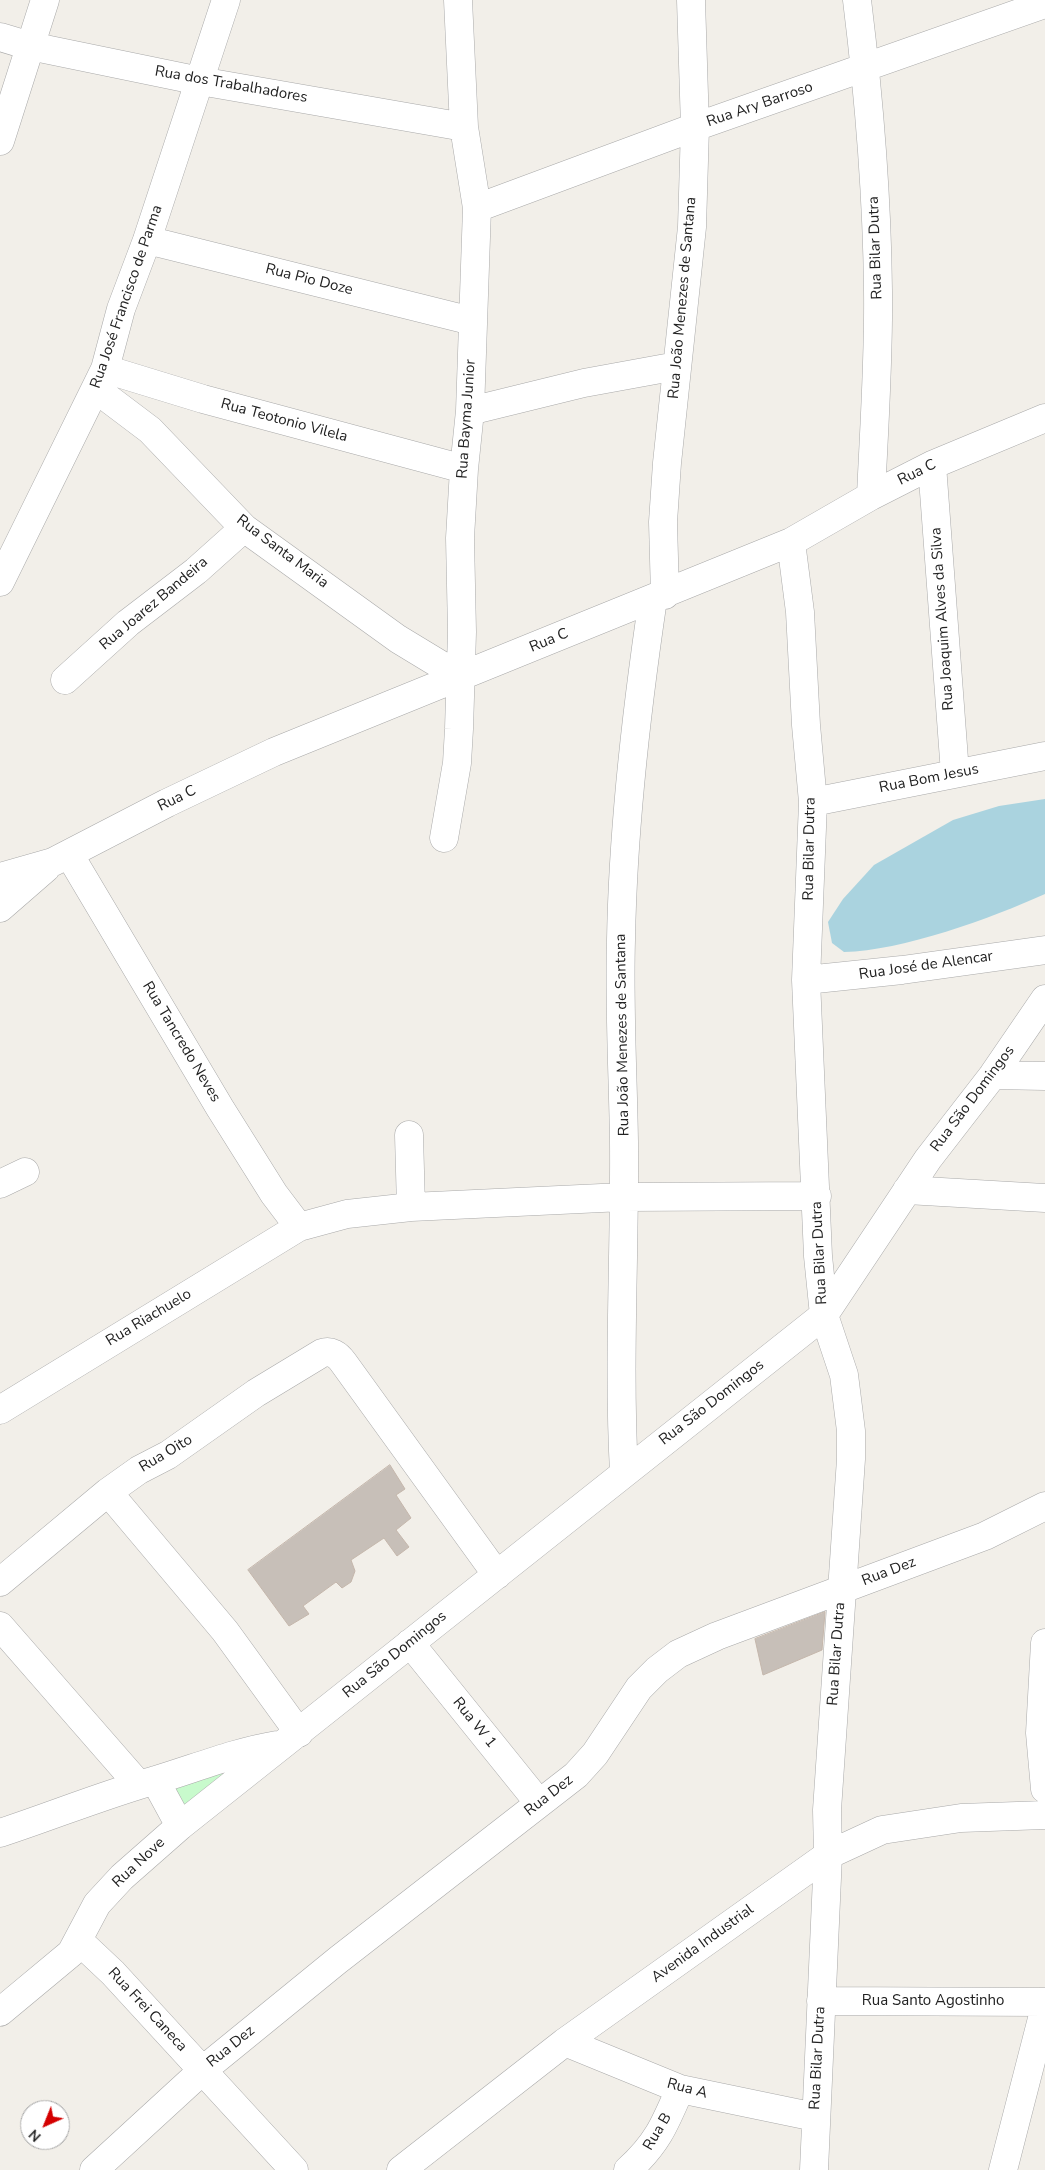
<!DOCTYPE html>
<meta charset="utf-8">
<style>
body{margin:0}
#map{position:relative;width:1045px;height:2170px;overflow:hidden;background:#f2efe9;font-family:"Nunito Sans",sans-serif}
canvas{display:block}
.north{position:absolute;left:20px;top:2100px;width:50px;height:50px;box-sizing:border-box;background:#fff;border:1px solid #a7a7a7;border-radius:50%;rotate:224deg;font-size:14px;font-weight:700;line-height:20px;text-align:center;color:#222}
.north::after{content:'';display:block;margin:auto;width:18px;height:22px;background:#d40000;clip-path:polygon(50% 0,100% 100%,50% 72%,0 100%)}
</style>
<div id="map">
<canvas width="1045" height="2170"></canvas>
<div class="north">N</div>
</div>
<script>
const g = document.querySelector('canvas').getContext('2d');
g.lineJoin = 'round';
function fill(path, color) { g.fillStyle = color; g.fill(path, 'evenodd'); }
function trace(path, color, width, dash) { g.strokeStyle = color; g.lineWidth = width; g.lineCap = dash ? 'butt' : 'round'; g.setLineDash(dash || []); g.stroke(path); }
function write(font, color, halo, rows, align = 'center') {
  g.font = font + ' "Nunito Sans",sans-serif'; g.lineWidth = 4; g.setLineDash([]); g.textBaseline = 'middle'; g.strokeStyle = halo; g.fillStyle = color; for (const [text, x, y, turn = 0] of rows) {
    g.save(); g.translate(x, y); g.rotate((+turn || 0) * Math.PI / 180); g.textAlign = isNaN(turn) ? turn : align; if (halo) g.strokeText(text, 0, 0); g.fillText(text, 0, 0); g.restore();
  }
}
fill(new Path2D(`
 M 271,1748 L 183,1819 L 162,1786 Z`), '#c8facc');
fill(new Path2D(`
 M 1045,799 L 1045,894 C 992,918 901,951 844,952 L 832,943 L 828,922 L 843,899 L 874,865 L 953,820 L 999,806 Z`), '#aad3df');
const building = new Path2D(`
 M 390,1465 L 405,1489 L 396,1495 L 411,1518 L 396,1530 L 409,1547 L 397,1556 L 384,1538 L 351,1560 L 355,1571 L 351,1582 L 342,1588 L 336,1582 L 303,1606 L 309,1614 L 289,1626 L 248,1570 Z
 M 825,1612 L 822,1650 L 763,1675 L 755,1639 Z`);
fill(building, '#c7bfb8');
trace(building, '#c4b6ab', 1);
const minor = new Path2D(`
 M 857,0 C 869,97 877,194 878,291 C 879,359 874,428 871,496
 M 0,37 L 30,46 L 200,81 L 464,127
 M 0,141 L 45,0
 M 477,208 L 695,127 L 1045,4
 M 147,240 L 472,321
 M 105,369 L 203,399 L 464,469
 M 97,390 L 150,430 L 244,528 L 398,639 L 459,676
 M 470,411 L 584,383 L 677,366
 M 932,465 L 955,773
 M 791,542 L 800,612 L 806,725 L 813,802 L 806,980 L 818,1256 L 824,1315 L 844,1375 L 851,1431 L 851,1459 L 827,1810 L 828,1855 L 814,2170
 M 0,582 L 105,369 L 121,309 L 147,240 L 226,0
 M 665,595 L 663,522 L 667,463 L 692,227 L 695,127 L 691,0
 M 65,680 L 128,623 L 196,571 L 244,528
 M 813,802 L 1045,756
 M 444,838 L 457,763 L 459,729 L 462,632 L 460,538 L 464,469 L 470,411 L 477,208 L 464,127 L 458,0
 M 69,854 L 220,1108 L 274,1194 L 299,1227
 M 0,877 L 53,862 L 167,803 L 274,752 L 791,542 L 871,496 L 932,465 L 1045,418
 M 0,908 L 46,868
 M 806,980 L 902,970 L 1045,950
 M 993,1075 L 1045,1076
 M 409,1135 L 411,1207
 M 0,1184 L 25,1172
 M 907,1190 L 1045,1198
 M 0,1410 L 299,1227 L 347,1214 L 411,1207 L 623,1197 L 817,1196
 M 624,1472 C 618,1362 625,1252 624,1142 C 623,1075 619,1008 621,940 C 623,826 636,713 653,599
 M 108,1492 L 225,1631 L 299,1733
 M 0,1582 L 108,1492 L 139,1470 L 168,1455 L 256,1393 L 322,1353 C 331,1350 338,1355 343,1362 L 497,1575
 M 0,1626 L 138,1784
 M 410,1643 L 539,1803
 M 1045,1643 L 1040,1733 L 1045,1789
 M 155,1780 L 180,1826
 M 0,1833 C 52,1816 103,1795 156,1780 C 196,1768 235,1752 277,1745
 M 79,1941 L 113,1973 L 294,2170
 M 821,2001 L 1045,2002
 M 0,2012 L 71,1953 L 97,1904 L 122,1877 L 180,1826 L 824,1315 L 928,1159 L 993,1075 L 1045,999
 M 565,2042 L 680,2089 L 815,2117
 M 94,2170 L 203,2070 L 338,1960 L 576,1775 L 595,1754 L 639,1688 L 657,1670 L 678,1654 L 717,1636 L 985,1536 L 1045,1506
 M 401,2170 L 565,2042 L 828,1855 L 882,1830 L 961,1818 L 1045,1815
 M 628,2170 C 657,2144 665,2124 680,2089
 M 1003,2170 L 1045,2007`);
trace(minor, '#a9a9a9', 29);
trace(minor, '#fff', 28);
write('15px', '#222', '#fff', [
 ["Rua dos Trabalhadores",231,85,10],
 ["Rua Ary Barroso",760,105,-19],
 ["Rua Bilar Dutra",876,248,-92],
 ["Rua Pio Doze",309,280,14],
 ["Rua José Francisco de Parma",127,297,-71],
 ["Rua João Menezes de Santana",683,298,-85],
 ["Rua Bayma Junior",467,419,-86],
 ["Rua Teotonio Vilela",284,421,15],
 ["Rua C",917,473,-26],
 ["Rua Santa Maria",282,552,37],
 ["Rua Joarez Bandeira",154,604,-40],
 ["Rua Joaquim Alves da Silva",943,619,-94],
 ["Rua C",549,641,-22],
 ["Rua Bom Jesus",929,779,-11],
 ["Rua C",177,799,-26],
 ["Rua Bilar Dutra",810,849,-89],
 ["Rua José de Alencar",926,966,-8],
 ["Rua João Menezes de Santana",623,1035,-91],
 ["Rua Tancredo Neves",181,1042,59],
 ["Rua São Domingos",973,1099,-53],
 ["Rua Bilar Dutra",820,1253,-93],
 ["Rua Riachuelo",149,1318,-31],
 ["Rua São Domingos",712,1403,-38],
 ["Rua Oito",166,1454,-31],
 ["Rua Dez",889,1572,-21],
 ["Rua Bilar Dutra",837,1654,-86],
 ["Rua São Domingos",395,1655,-39],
 ["Rua W 1",474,1723,51],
 ["Rua Dez",549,1796,-38],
 ["Rua Nove",139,1863,-43],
 ["Avenida Industrial",703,1944,-36],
 ["Rua Santo Agostinho",933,2001],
 ["Rua Frei Caneca",147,2010,47],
 ["Rua Dez",231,2047,-39],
 ["Rua Bilar Dutra",818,2058,-87],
 ["Rua A",687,2089,15],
 ["Rua B",658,2132,-59]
]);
</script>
